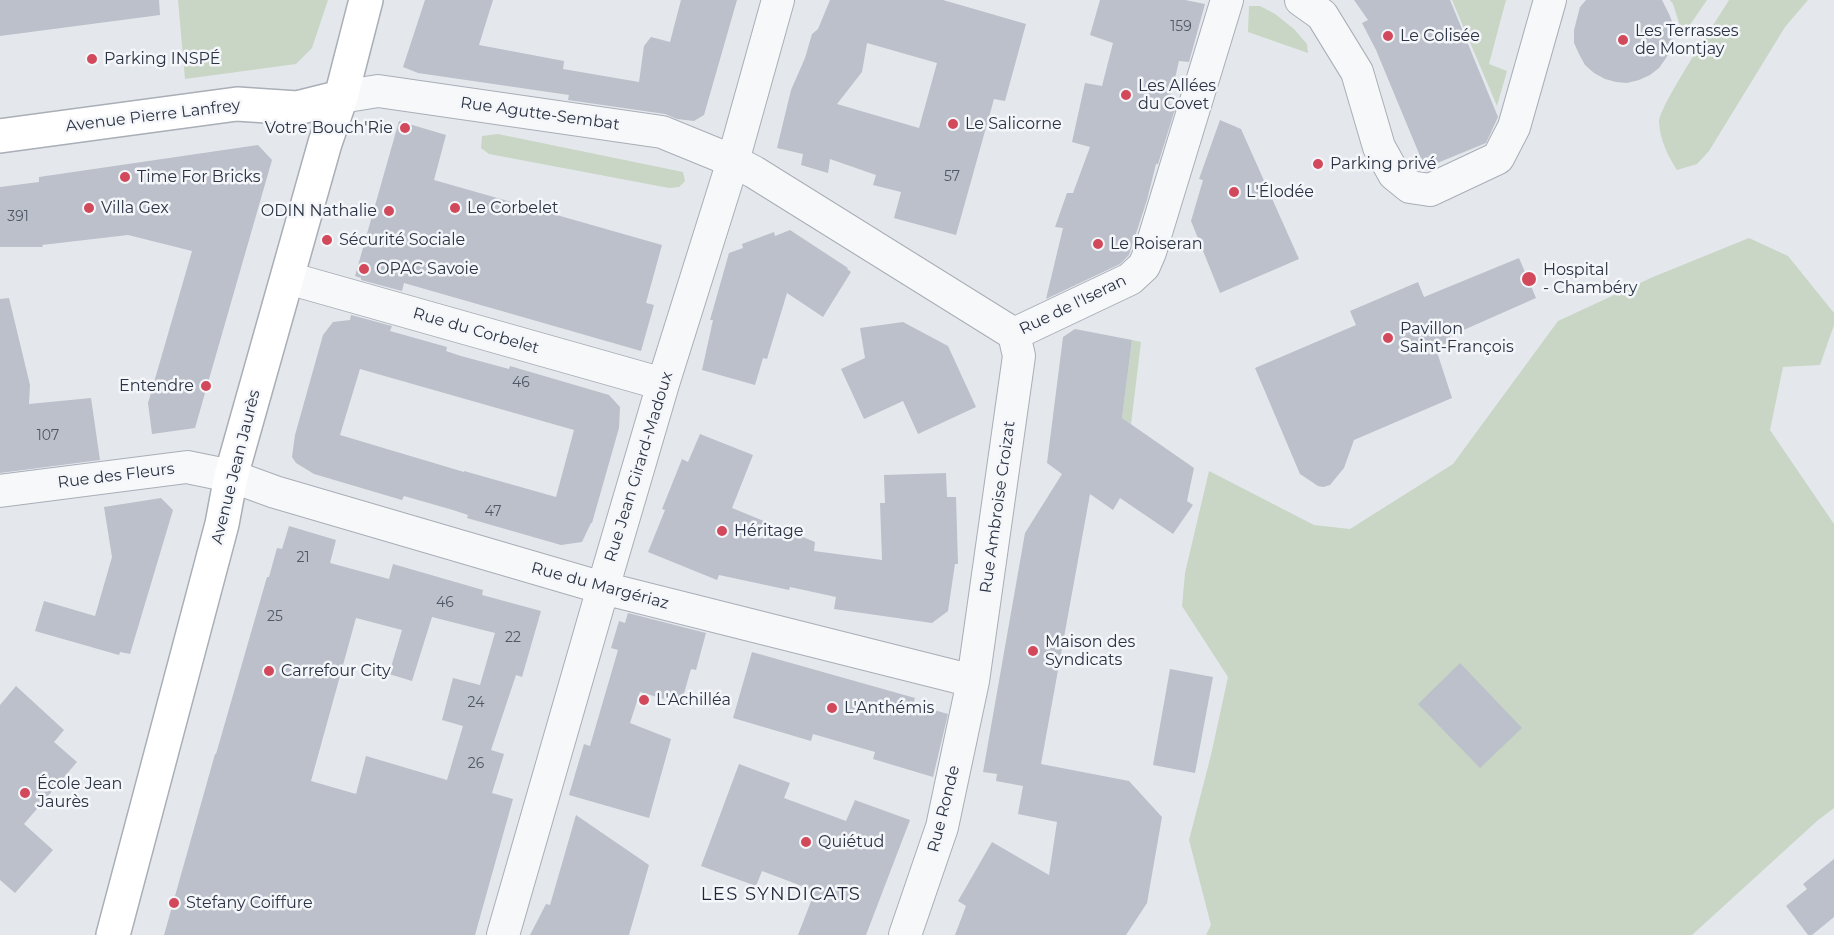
<!DOCTYPE html>
<meta charset="utf-8">
<style>
body{margin:0}
canvas{display:block;background:#e4e7ec}
</style>
<canvas width="1834" height="935"></canvas>
<script>
const g = document.querySelector('canvas').getContext('2d');
g.lineJoin = 'round';
function fill(path, color) { g.fillStyle = color; g.fill(path, 'evenodd'); }
function trace(path, color, width, dash) { g.strokeStyle = color; g.lineWidth = width; g.lineCap = dash ? 'butt' : 'round'; g.setLineDash(dash || []); g.stroke(path); }
function write(font, color, halo, rows, align = 'center') {
  g.font = font + ' Montserrat,sans-serif'; g.lineWidth = 5; g.setLineDash([]); g.textBaseline = 'middle'; g.strokeStyle = halo; g.fillStyle = color; for (const [text, x, y, turn = 0] of rows) {
    g.save(); g.translate(x, y); g.rotate((+turn || 0) * Math.PI / 180); g.textAlign = isNaN(turn) ? turn : align; if (halo) g.strokeText(text, 0, 0); g.fillText(text, 0, 0); g.restore();
  }
}
fill(new Path2D(`
 M 178,0 L 328,0 L 312,48 L 296,64 L 185,79 Z
 M 1452,0 L 1506,0 L 1489,64 L 1507,71 L 1497,106 Z
 M 1670,0 L 1707,0 L 1683,35 L 1673,4 Z
 M 1729,0 L 1808,0 L 1785,27 L 1709,151 L 1697,164 L 1677,170 C 1668,156 1660,140 1659,122 C 1659,106 1717,20 1729,0 Z
 M 1249,6 L 1260,6 L 1275,14 L 1294,29 L 1307,44 L 1308,53 L 1248,32 Z
 M 498,134 L 683,172 L 685,181 L 679,187 L 669,188 L 489,154 L 481,148 L 482,136 Z
 M 1749,238 L 1788,256 L 1834,313 L 1834,325 L 1820,365 L 1783,367 L 1770,430 L 1834,524 L 1834,808 L 1817,821 L 1692,935 L 1206,935 L 1211,925 L 1189,840 L 1211,755 L 1228,677 L 1182,606 L 1185,573 L 1209,471 L 1314,525 L 1350,529 L 1453,464 L 1558,321 L 1653,277 Z
 M 1132,340 L 1141,342 L 1131,424 L 1122,418 Z`), '#c9d6c5');
fill(new Path2D(`
 M 0,0 L 159,0 L 160,15 L 0,36 Z
 M 425,0 L 493,0 L 479,45 L 564,61 L 563,69 L 639,82 L 644,46 L 651,37 L 670,42 L 681,0 L 737,0 L 704,115 L 694,121 L 677,119 L 665,114 L 568,100 L 569,95 L 418,73 L 403,67 Z
 M 830,0 L 943,0 L 1026,24 L 1005,101 L 994,99 L 956,235 L 894,218 L 901,192 L 873,185 L 876,175 L 830,159 L 828,173 L 801,165 L 803,154 L 777,148 L 791,90 L 805,58 L 812,34 L 818,29 ZM 867,43 L 937,63 L 919,128 L 837,104 L 862,72 Z
 M 1100,0 L 1185,0 L 1205,4 L 1189,62 L 1179,61 L 1169,104 L 1176,106 L 1158,164 L 1156,164 L 1147,200 L 1129,255 L 1120,264 L 1046,299 L 1063,228 L 1055,227 L 1067,193 L 1073,193 L 1090,147 L 1072,142 L 1085,83 L 1102,86 L 1113,43 L 1090,35 Z
 M 1354,0 L 1450,0 L 1498,117 L 1486,143 L 1425,168 L 1376,50 L 1362,23 L 1368,20 Z
 M 1586,0 L 1662,0 L 1669,14 L 1673,24 L 1673,36 L 1671,48 L 1666,58 L 1659,68 L 1650,75 L 1639,80 L 1627,83 L 1616,82 L 1605,79 L 1594,73 L 1585,65 L 1579,54 L 1574,43 L 1574,30 L 1580,7 Z
 M 1220,120 L 1241,129 L 1299,259 L 1220,293 L 1191,221 L 1203,180 L 1199,179 Z
 M 399,121 L 446,135 L 434,180 L 662,245 L 646,303 L 654,305 L 641,351 L 404,283 L 402,291 L 361,280 L 361,278 L 355,276 Z
 M 258,145 L 272,160 L 195,428 L 152,434 L 148,403 L 192,251 L 128,235 L 42,245 L 43,247 L 0,247 L 0,187 L 39,182 L 39,177 Z
 M 790,230 L 848,268 L 847,269 L 851,272 L 823,317 L 787,293 L 767,359 L 763,358 L 755,385 L 702,370 L 713,320 L 710,320 L 729,253 L 743,248 L 742,244 L 774,232 L 775,236 Z
 M 1519,258 L 1536,298 L 1450,336 L 1450,341 L 1436,349 L 1452,398 L 1354,440 L 1344,468 L 1330,485 L 1323,487 L 1318,486 L 1300,474 L 1255,368 L 1356,325 L 1350,311 L 1418,282 L 1424,297 Z
 M 9,298 L 30,385 L 29,404 L 91,398 L 100,460 L 0,473 L 0,299 Z
 M 351,315 L 392,326 L 390,331 L 447,347 L 446,351 L 461,356 L 509,369 L 510,366 L 609,395 L 620,407 L 619,428 L 592,523 L 591,523 L 582,542 L 561,545 L 467,518 L 468,515 L 453,510 L 404,496 L 402,500 L 314,474 L 296,463 L 292,457 L 295,435 L 323,335 L 333,322 L 350,320 ZM 360,369 L 574,430 L 556,497 L 464,471 L 464,472 L 340,435 Z
 M 903,322 L 948,346 L 976,407 L 918,434 L 903,401 L 864,419 L 841,369 L 865,358 L 860,328 Z
 M 1075,329 L 1132,340 L 1122,418 L 1194,468 L 1187,501 L 1193,505 L 1173,534 L 1120,498 L 1113,510 L 1090,494 L 1041,764 L 1129,781 L 1162,817 L 1147,903 L 1126,935 L 955,935 L 966,906 L 958,901 L 992,842 L 1049,875 L 1057,822 L 1018,814 L 1023,786 L 996,781 L 997,774 L 983,772 L 1025,533 L 1062,474 L 1047,463 L 1063,337 Z
 M 700,434 L 753,455 L 732,508 L 815,542 L 814,551 L 882,560 L 880,503 L 885,503 L 884,475 L 946,473 L 947,497 L 956,497 L 958,564 L 955,564 L 948,611 L 932,623 L 834,609 L 836,597 L 790,587 L 789,590 L 719,575 L 717,580 L 648,552 L 665,510 L 662,509 L 682,459 L 688,462 Z
 M 161,498 L 173,510 L 130,654 L 120,652 L 119,655 L 35,631 L 44,601 L 95,616 L 112,557 L 104,507 Z
 M 289,526 L 336,540 L 330,563 L 389,579 L 393,564 L 483,590 L 482,595 L 541,611 L 522,677 L 516,675 L 491,750 L 504,754 L 492,793 L 513,799 L 475,935 L 164,935 L 215,754 L 216,754 L 267,577 L 269,577 L 277,548 L 282,549 ZM 432,617 L 495,633 L 480,685 L 453,678 L 442,720 L 463,726 L 447,780 L 366,756 L 356,794 L 311,781 L 356,618 L 402,630 L 389,674 L 412,681 Z
 M 628,613 L 706,633 L 696,670 L 691,669 L 681,704 L 640,692 L 630,723 L 671,739 L 649,818 L 569,795 L 584,744 L 590,746 L 618,650 L 611,648 L 619,621 L 625,623 Z
 M 752,652 L 915,698 L 913,704 L 948,714 L 933,777 L 873,759 L 875,752 L 813,734 L 811,741 L 733,718 Z
 M 1460,663 L 1522,728 L 1480,768 L 1418,704 Z
 M 1170,669 L 1213,677 L 1195,773 L 1153,765 Z
 M 16,686 L 64,730 L 54,742 L 77,762 L 24,824 L 53,850 L 15,893 L 0,880 L 0,705 Z
 M 739,764 L 790,783 L 784,798 L 846,821 L 855,800 L 910,820 L 866,935 L 798,935 L 815,891 L 762,871 L 756,886 L 701,866 Z
 M 576,815 L 649,865 L 629,935 L 530,935 L 546,904 L 550,905 Z
 M 1834,859 L 1834,917 L 1812,935 L 1808,935 L 1786,906 L 1807,889 L 1803,884 Z`), '#bbc0ca');
const street = new Path2D(`
 M 1301,0 L 1322,15 L 1357,72 L 1379,147 L 1394,174 L 1410,187 L 1430,190 L 1498,158 L 1514,127 L 1550,0
 M 341,97 L 378,91 L 662,132 L 733,161 L 754,172 L 1014,334 L 1130,279 L 1144,266 L 1150,252 L 1227,0
 M 288,278 L 663,384
 M 0,491 L 187,467 L 231,476 L 275,492 L 603,588 L 973,681
 M 503,935 L 603,588 L 663,384 L 733,161 L 778,0
 M 905,935 L 942,827 L 973,681 L 1019,356 L 1014,334`);
const secondary = new Path2D(`
 M 0,136 L 237,104 L 297,108 L 341,97
 M 113,935 L 222,524 L 231,476 L 325,143 L 341,97 L 366,0`);
trace(street, '#a9aeb7', 34);
trace(secondary, '#a9aeb7', 36);
trace(street, '#f7f8fa', 32);
trace(secondary, '#fff', 33);
for (const [x, y, r, color] of [
 [1388,36,6,"#d1495b"],
 [1623,40,6,"#d1495b"],
 [92,59,6,"#d1495b"],
 [1126,95,6,"#d1495b"],
 [953,124,6,"#d1495b"],
 [405,128,6,"#d1495b"],
 [1318,164,6,"#d1495b"],
 [125,177,6,"#d1495b"],
 [1234,192,6,"#d1495b"],
 [89,208,6,"#d1495b"],
 [455,208,6,"#d1495b"],
 [389,211,6,"#d1495b"],
 [327,240,6,"#d1495b"],
 [1098,244,6,"#d1495b"],
 [364,269,6,"#d1495b"],
 [1529,279,8,"#d1495b"],
 [1388,338,6,"#d1495b"],
 [206,386,6,"#d1495b"],
 [722,531,6,"#d1495b"],
 [1033,651,6,"#d1495b"],
 [269,671,6,"#d1495b"],
 [644,700,6,"#d1495b"],
 [832,708,6,"#d1495b"],
 [25,793,6,"#d1495b"],
 [806,842,6,"#d1495b"],
 [174,903,6,"#d1495b"]
]) { const dot = new Path2D(); dot.arc(x, y, r, 0, 2 * Math.PI); g.fillStyle = color; g.fill(dot); trace(dot, '#f4f6f9', 2); }
write('14px', '#4f5766', null, [
 ["159",1181,27],
 ["57",952,177],
 ["391",18,217],
 ["46",521,383],
 ["107",48,436],
 ["47",493,512],
 ["21",303,558],
 ["46",445,603],
 ["25",275,617],
 ["22",513,638],
 ["24",476,703],
 ["26",476,764]
]);
write('16px', '#2b3445', '#f4f6f9', [
 ["Les Terrasses",1635,31],
 ["de Montjay",1635,49],
 ["Le Colisée",1400,36],
 ["Parking INSPÉ",104,59],
 ["Les Allées",1138,86],
 ["du Covet",1138,104],
 ["Le Salicorne",965,124],
 ["Votre Bouch'Rie",393,128,"right"],
 ["Parking privé",1330,164],
 ["Time For Bricks",137,177],
 ["L'Élodée",1246,192],
 ["Villa Gex",101,208],
 ["Le Corbelet",467,208],
 ["ODIN Nathalie",377,211,"right"],
 ["Sécurité Sociale",339,240],
 ["Le Roiseran",1110,244],
 ["OPAC Savoie",376,269],
 ["Hospital",1543,270],
 ["- Chambéry",1543,288],
 ["Pavillon",1400,329],
 ["Saint-François",1400,347],
 ["Entendre",194,386,"right"],
 ["Héritage",734,531],
 ["Maison des",1045,642],
 ["Syndicats",1045,660],
 ["Carrefour City",281,671],
 ["L'Achilléa",656,700],
 ["L'Anthémis",844,708],
 ["École Jean",37,784],
 ["Jaurès",37,802],
 ["Quiétud",818,842],
 ["Stefany Coiffure",186,903]
], 'left');
write('16px', '#2b3445', '#f4f6f9', [
 ["Rue Agutte-Sembat",540,114,8],
 ["Avenue Pierre Lanfrey",153,116,-7],
 ["Rue de l'Iseran",1073,305,-26],
 ["Rue du Corbelet",476,331,16],
 ["Avenue Jean Jaurès",236,467,-76],
 ["Rue Jean Girard-Madoux",639,467,-73],
 ["Rue des Fleurs",116,476,-7],
 ["Rue Ambroise Croizat",998,507,-82],
 ["Rue du Margériaz",600,586,15],
 ["Rue Ronde",944,809,-76]
]);
g.letterSpacing = '1.5px';
write('18px', '#1d2536', '#f4f6f9', [
 ["LES SYNDICATS",781,895]
]);
g.letterSpacing = '0px';
</script>
